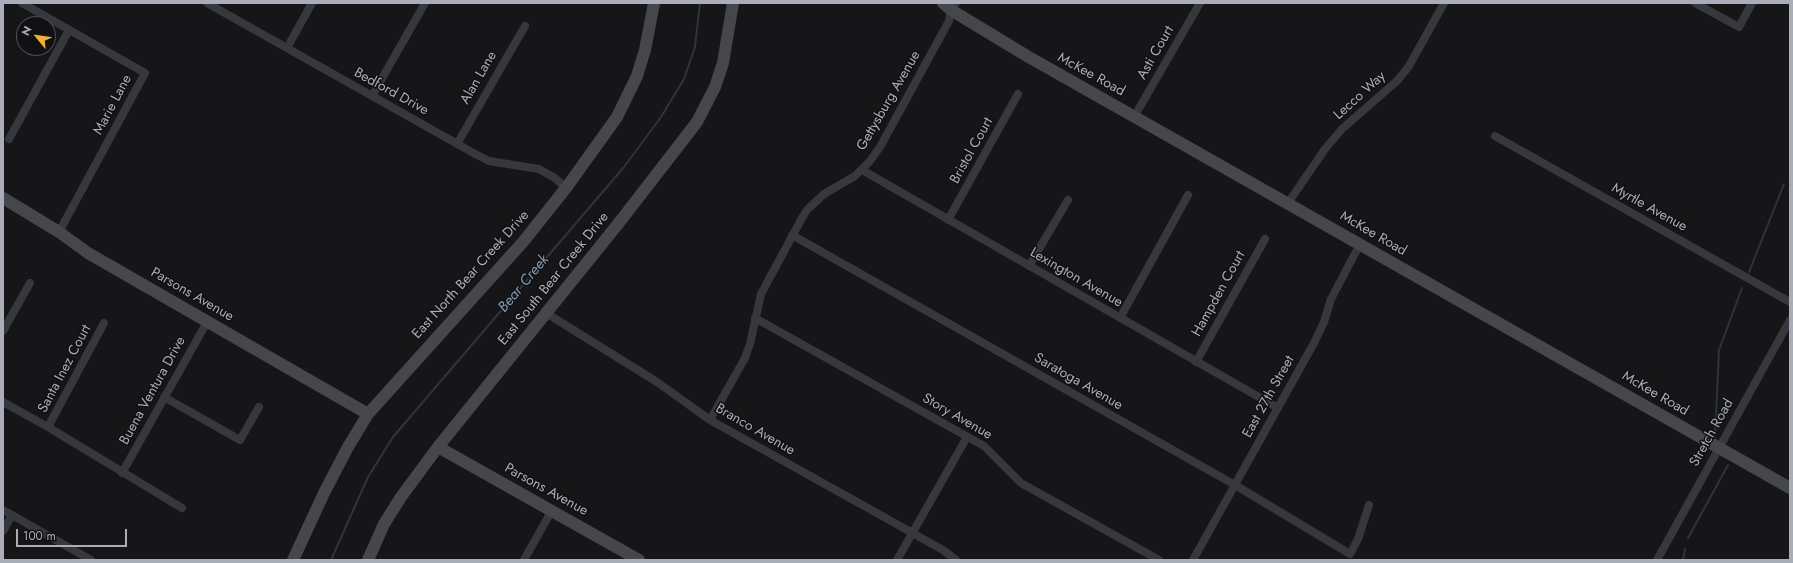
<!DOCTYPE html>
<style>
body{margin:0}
#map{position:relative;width:1793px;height:563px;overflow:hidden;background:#161618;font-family:Jost,sans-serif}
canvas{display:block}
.frame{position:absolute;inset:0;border:4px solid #a8adb8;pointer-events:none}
.north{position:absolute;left:16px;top:16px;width:40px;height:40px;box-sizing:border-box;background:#111113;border:1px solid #4d4f55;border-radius:50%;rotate:299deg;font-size:11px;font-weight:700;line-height:16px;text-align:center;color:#a8adb8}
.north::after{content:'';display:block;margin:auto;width:14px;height:18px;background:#f2b134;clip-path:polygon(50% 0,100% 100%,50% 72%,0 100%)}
.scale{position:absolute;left:16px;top:529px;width:111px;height:18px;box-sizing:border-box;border:2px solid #a8adb8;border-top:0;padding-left:5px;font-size:12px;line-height:14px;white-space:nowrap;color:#a8adb8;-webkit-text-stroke:3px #111113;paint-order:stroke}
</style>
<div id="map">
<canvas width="1793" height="563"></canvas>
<div class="frame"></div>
<div class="north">N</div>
<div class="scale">100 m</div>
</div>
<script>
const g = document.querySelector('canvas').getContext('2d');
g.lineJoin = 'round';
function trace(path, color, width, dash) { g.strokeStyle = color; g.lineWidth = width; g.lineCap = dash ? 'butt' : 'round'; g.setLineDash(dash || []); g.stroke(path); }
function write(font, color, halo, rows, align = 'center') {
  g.font = font + ' Jost,sans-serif'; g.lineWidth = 3; g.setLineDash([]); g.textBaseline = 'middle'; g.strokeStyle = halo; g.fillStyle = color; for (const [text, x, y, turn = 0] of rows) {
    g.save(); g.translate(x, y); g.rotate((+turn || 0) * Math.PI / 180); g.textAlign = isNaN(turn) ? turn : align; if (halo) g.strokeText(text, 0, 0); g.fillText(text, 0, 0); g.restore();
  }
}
trace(new Path2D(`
 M 1749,272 L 1784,184
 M 1715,437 L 1719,350 L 1742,288
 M 1688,538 L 1728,465
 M 331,560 L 368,477 L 393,437 L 624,167 L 661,117 L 684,79 L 695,47 L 700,3
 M 1683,560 L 1685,549`), '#2c353c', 2);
trace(new Path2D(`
 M 22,3 L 145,73 L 59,232
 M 207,3 L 477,155 L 489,161 L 539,169 L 555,178 L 566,188
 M 1695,3 L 1739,27 L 1752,3
 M 287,48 L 312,3
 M 372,96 L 425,3
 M 1134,117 L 1200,3
 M 1495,136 L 1790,302
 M 9,139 L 69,30
 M 457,144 L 525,26
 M 862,170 L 1278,408
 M 1288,203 L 1325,149 L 1342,129 L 1398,80 L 1409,66 L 1444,3
 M 948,220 L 1018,94
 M 792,235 L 1235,485 L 1350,554 L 1358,539 L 1369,505
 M 1029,266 L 1068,200
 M 546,313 L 657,382 L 710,420 L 943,550 L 956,560
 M 755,318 L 984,446 L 1021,483 L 1159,560
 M 1120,318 L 1188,195
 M 3,331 L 30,283
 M 1196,362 L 1265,239
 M 164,397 L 240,440 L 259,407
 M 3,402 L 48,427 L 182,508
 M 710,420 L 745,358 L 750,344 L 761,294 L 802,218 L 807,210 L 824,194 L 855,176 L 870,161 L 880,147 L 949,21 L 951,10 L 956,3
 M 48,427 L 104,323
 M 122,473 L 207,322
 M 3,510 L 91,560
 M 3,531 L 12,515
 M 524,560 L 552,510
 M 897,560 L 967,437
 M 1193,560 L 1314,343 L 1324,322 L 1331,299 L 1360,244
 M 1657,560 L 1790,320`), '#37383d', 8);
trace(new Path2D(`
 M 943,3 L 951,10 L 1027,56 L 1790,488
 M 3,198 L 59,232 L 88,253 L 368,414
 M 438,447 L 639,560
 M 293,560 L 324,493 L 348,447 L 368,414 L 523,242 L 566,188 L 617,117 L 637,76 L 645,50 L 654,3
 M 368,560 L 384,524 L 401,497 L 438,447 L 618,224 L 697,122 L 715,87 L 723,63 L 733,3`), '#45474d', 12);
write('14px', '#a8adb8', '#111113', [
 ["Asti Court",1156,53,-60],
 ["McKee Road",1091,75,29],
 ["Alan Lane",479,78,-60],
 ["Bedford Drive",391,92,29],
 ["Lecco Way",1360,96,-42],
 ["Gettysburg Avenue",889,101,-60],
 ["Marie Lane",113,105,-62],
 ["Bristol Court",972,151,-61],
 ["Myrtle Avenue",1649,208,29],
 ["McKee Road",1373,234,30],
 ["East North Bear Creek Drive",471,275,-48],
 ["Lexington Avenue",1076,278,30],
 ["East South Bear Creek Drive",554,279,-51],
 ["Hampden Court",1219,294,-61],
 ["Parsons Avenue",192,295,30],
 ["Santa Inez Court",65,369,-62],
 ["Saratoga Avenue",1078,382,30],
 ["Buena Ventura Drive",153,391,-61],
 ["McKee Road",1655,394,30],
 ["East 27th Street",1269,397,-61],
 ["Story Avenue",957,417,30],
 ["Branco Avenue",755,430,30],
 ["Stretch Road",1712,433,-61],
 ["Parsons Avenue",546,490,29]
]);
write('italic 15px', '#7f9bb3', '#111113', [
 ["Bear Creek",524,284,-50]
]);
</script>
